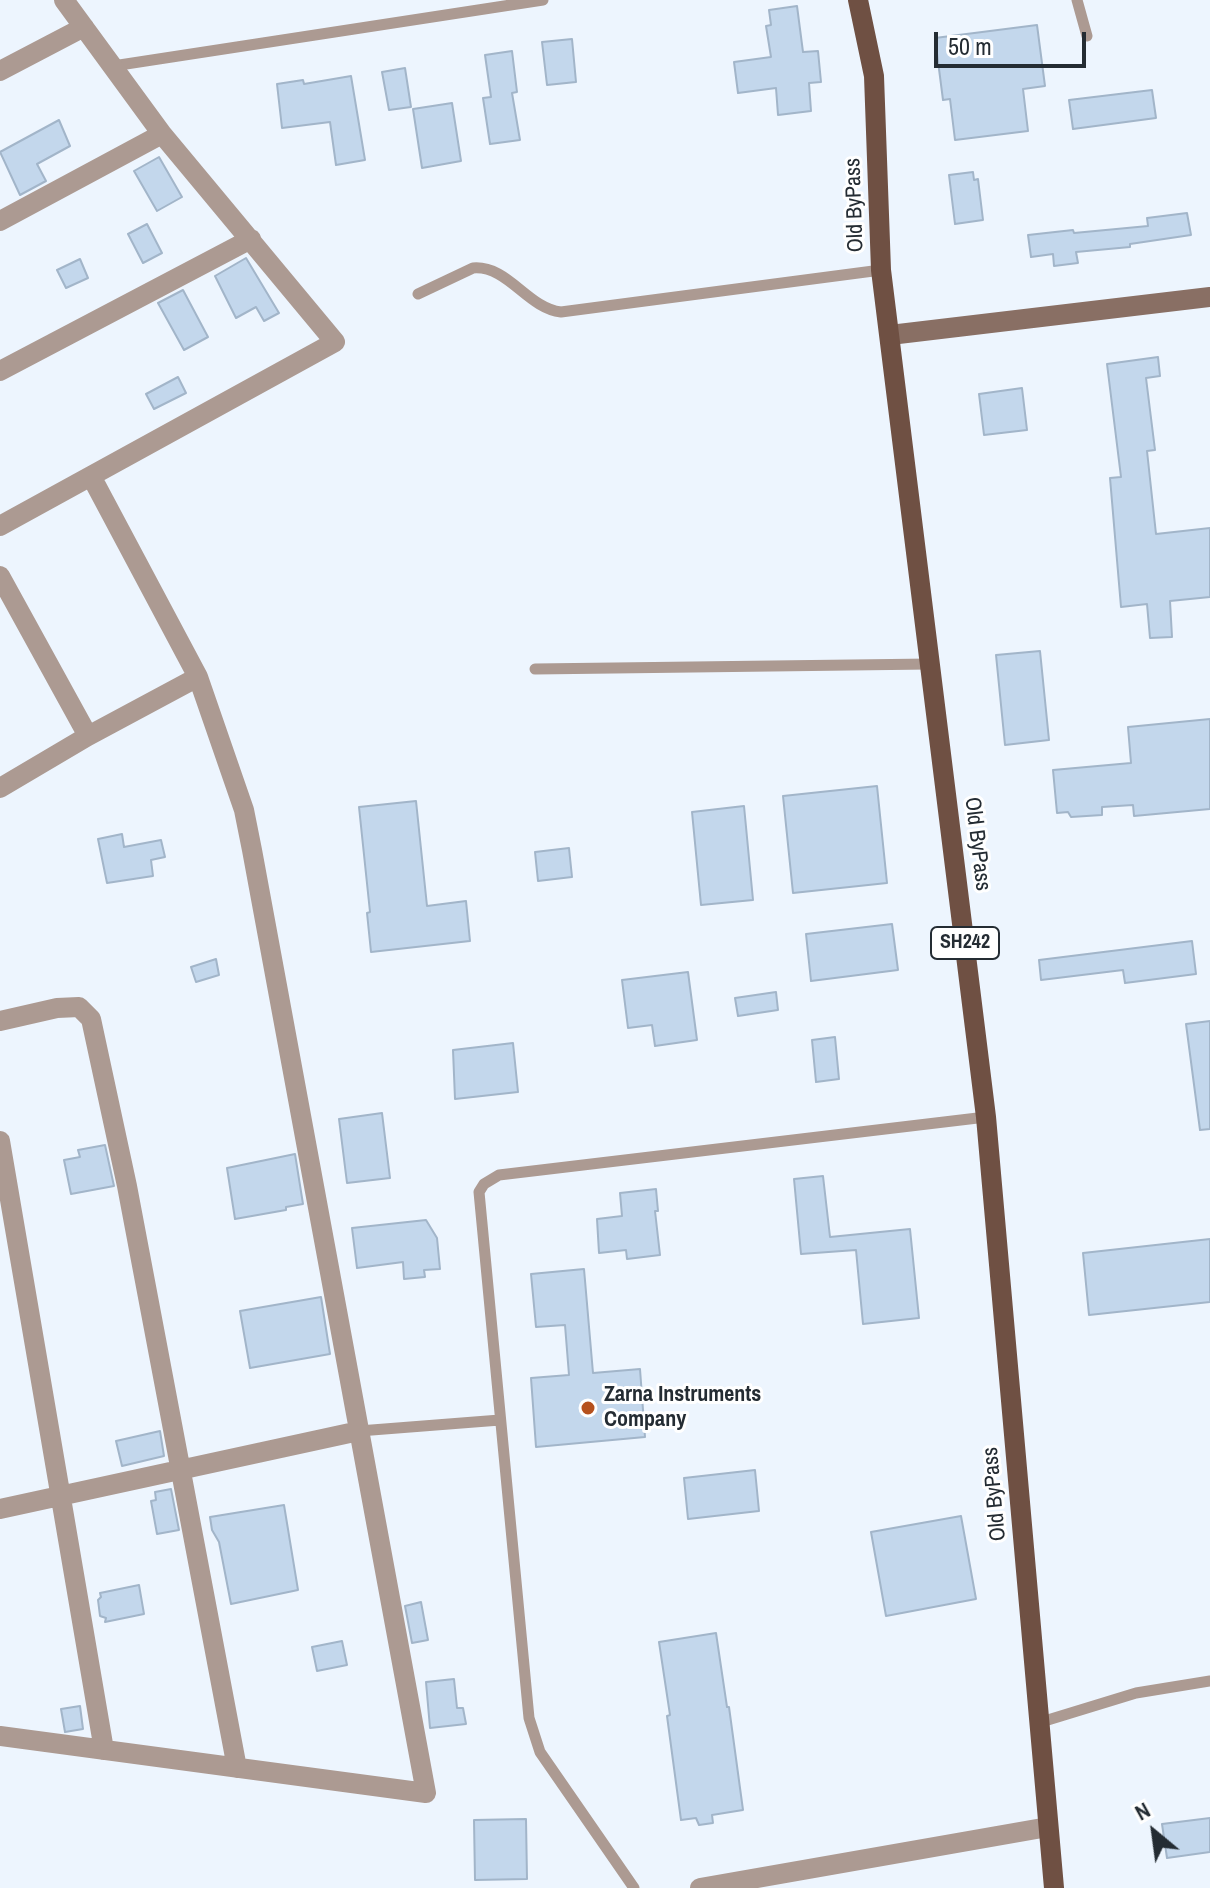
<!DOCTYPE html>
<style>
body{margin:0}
#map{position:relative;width:1210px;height:1888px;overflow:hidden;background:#edf5fe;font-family:"Archivo Narrow",sans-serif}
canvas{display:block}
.north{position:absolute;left:1114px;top:1792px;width:80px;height:80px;-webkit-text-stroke:6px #fff;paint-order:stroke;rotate:331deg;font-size:22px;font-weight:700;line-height:32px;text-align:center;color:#242c33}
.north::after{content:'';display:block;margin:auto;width:28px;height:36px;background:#242c33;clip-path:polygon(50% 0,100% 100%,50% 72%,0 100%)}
.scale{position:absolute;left:934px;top:32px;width:152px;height:36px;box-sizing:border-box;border:4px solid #242c33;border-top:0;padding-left:10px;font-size:24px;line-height:28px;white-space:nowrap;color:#242c33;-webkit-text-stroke:6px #fff;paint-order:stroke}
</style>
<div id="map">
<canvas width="1210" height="1888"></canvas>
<div class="north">N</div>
<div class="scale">50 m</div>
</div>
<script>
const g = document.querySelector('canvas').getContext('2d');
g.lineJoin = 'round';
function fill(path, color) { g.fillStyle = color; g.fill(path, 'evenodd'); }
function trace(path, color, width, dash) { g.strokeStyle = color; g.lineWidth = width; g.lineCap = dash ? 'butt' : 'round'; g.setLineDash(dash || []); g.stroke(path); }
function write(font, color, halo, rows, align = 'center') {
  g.font = font + ' "Archivo Narrow",sans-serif'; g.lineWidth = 6; g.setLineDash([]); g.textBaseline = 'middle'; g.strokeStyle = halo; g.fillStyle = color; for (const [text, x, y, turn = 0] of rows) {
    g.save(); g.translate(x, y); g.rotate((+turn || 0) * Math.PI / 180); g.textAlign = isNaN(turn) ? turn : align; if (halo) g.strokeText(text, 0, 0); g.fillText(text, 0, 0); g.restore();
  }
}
const building = new Path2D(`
 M 797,6 L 803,52 L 818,51 L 821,82 L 809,83 L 811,111 L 778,115 L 776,88 L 738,93 L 734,62 L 771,57 L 766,26 L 771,25 L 769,10 Z
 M 1037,25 L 1045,86 L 1023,89 L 1028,131 L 955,140 L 950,99 L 943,100 L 935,38 Z
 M 572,39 L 576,82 L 547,85 L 542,42 Z
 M 512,51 L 517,92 L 512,93 L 520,140 L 490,144 L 483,98 L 491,97 L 485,55 Z
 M 405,68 L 411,107 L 389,110 L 382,72 Z
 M 351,76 L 365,160 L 336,165 L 330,122 L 282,128 L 277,84 L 303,80 L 304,84 Z
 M 1152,90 L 1156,118 L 1073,129 L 1069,100 Z
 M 452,103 L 461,161 L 422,168 L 413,109 Z
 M 59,120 L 70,146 L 37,164 L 46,181 L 20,195 L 0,152 Z
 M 159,157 L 182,197 L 157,211 L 134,171 Z
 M 973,172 L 974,180 L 978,179 L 983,220 L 955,224 L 949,175 Z
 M 1187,213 L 1191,235 L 1130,244 L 1130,247 L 1076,252 L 1078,263 L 1054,266 L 1053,254 L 1031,257 L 1028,235 L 1073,230 L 1074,233 L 1148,226 L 1147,218 Z
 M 147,224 L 162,253 L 143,263 L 128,234 Z
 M 246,258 L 279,313 L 264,321 L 256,307 L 236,318 L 215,276 Z
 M 80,259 L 88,278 L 66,288 L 57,270 Z
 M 183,290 L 208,337 L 184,350 L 158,303 Z
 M 1158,357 L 1160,376 L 1146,378 L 1155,450 L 1147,451 L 1156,534 L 1210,528 L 1210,597 L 1170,601 L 1172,637 L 1150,638 L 1147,604 L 1121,607 L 1110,478 L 1121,477 L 1107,364 Z
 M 178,377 L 186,393 L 154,409 L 146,394 Z
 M 1022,388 L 1027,430 L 984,435 L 979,394 Z
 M 1040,651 L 1049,740 L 1005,745 L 996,655 Z
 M 1210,719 L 1210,809 L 1134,816 L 1133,805 L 1102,807 L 1102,815 L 1071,817 L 1068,812 L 1057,813 L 1053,770 L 1131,763 L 1128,727 Z
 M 877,786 L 887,883 L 793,893 L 783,796 Z
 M 416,801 L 427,906 L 466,901 L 470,941 L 371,952 L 367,913 L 370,912 L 359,807 Z
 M 744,806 L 753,900 L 701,905 L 692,812 Z
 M 122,834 L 124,847 L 161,840 L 165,857 L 151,860 L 153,876 L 107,883 L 98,839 Z
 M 569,848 L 572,877 L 538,881 L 535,852 Z
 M 892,924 L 898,970 L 811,981 L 806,934 Z
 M 1192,941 L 1196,974 L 1125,983 L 1123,970 L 1041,980 L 1039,960 Z
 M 216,959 L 219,975 L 196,982 L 191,967 Z
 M 688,972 L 697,1040 L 655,1046 L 652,1025 L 628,1028 L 622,980 Z
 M 776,992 L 778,1010 L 738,1016 L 735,998 Z
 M 1210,1021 L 1210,1129 L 1200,1130 L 1186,1024 Z
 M 835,1037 L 839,1079 L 816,1082 L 812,1040 Z
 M 513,1043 L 518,1092 L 455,1099 L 453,1050 Z
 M 382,1113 L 390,1178 L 347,1183 L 339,1119 Z
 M 105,1145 L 114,1186 L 71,1194 L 64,1160 L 80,1157 L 78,1150 Z
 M 295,1154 L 303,1204 L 286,1207 L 286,1210 L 235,1219 L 227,1168 Z
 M 823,1176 L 830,1237 L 910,1229 L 919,1318 L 863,1324 L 856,1250 L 801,1254 L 794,1179 Z
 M 656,1189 L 658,1211 L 655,1211 L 660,1255 L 627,1259 L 626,1250 L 599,1253 L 597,1219 L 622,1216 L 620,1193 Z
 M 426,1220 L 437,1238 L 440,1269 L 424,1270 L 425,1277 L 404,1279 L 403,1262 L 357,1268 L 352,1228 Z
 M 1210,1239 L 1210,1302 L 1089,1315 L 1083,1253 Z
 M 584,1269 L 593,1373 L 640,1369 L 645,1437 L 536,1447 L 531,1378 L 569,1375 L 565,1325 L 536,1327 L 531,1274 Z
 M 321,1297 L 330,1354 L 250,1368 L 240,1311 Z
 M 160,1431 L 164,1456 L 122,1466 L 116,1441 Z
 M 755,1470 L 759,1511 L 688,1519 L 684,1478 Z
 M 171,1489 L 179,1530 L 157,1534 L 151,1501 L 156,1500 L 155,1492 Z
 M 284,1505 L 298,1590 L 231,1604 L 219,1542 L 212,1530 L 210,1517 Z
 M 961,1516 L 976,1599 L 886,1616 L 871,1532 Z
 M 139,1585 L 144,1614 L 105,1622 L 106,1618 L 100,1616 L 98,1600 L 101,1597 L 100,1593 Z
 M 421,1602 L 428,1640 L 412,1643 L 405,1606 Z
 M 716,1633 L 727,1707 L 729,1707 L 743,1810 L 712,1815 L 713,1823 L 699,1825 L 696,1818 L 681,1820 L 667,1716 L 670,1715 L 659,1642 Z
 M 342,1641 L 347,1665 L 317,1671 L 312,1647 Z
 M 454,1679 L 457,1708 L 463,1708 L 466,1724 L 430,1728 L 426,1682 Z
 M 80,1706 L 83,1729 L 65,1732 L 61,1709 Z
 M 1210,1818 L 1210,1852 L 1167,1858 L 1162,1824 Z
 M 526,1819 L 527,1879 L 475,1880 L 474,1820 Z`);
fill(building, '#c3d7ec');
trace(building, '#a2b5c9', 2);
trace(new Path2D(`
 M 1077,0 L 1087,36
 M 113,66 L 543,0
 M 418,294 L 473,268 C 508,265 527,308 561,312 L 881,270
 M 535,669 L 930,664
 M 359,1431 L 500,1420
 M 1038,1723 L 1136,1693 L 1210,1681
 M 634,1888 L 540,1752 L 529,1718 L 479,1192 L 484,1184 L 499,1175 L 986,1117`), '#ac9a92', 11);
trace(new Path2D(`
 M 0,71 L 84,27
 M 0,221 L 162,134
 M 0,371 L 251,239
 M 0,526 L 335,342 L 162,134 L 64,0
 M 0,576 L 88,736
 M 0,788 L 88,736 L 198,677 L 91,476
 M 0,1021 L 57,1008 L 79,1007 L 91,1019 L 127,1186 L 237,1768
 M 0,1141 L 104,1750
 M 0,1509 L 359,1431
 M 0,1736 L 426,1793 L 252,850 L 244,810 L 198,677
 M 700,1888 L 1048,1827`), '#ac9a92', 20);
trace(new Path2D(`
 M 890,335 L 1210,297`), '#896f64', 20);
trace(new Path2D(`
 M 858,0 L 874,76 L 881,270 L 986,1117 L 1054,1888`), '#6f5043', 20);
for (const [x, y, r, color] of [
 [588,1408,8,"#b5511e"]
]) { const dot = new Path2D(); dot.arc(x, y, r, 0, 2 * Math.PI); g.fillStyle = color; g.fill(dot); trace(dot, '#fff', 3); }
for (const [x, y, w] of [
 [965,943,68]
]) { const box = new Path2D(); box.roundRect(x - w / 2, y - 16, w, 32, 6); g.fillStyle = '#fff'; g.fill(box); trace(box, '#242c33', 2); }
write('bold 20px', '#242c33', null, [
 ["SH242",965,943]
]);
write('22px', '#242c33', '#fff', [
 ["Old ByPass",855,205,-92],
 ["Old ByPass",977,844,83],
 ["Old ByPass",995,1494,-95]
]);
write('bold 22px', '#242c33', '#fff', [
 ["Zarna Instruments",604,1395],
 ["Company",604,1420]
], 'left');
</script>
